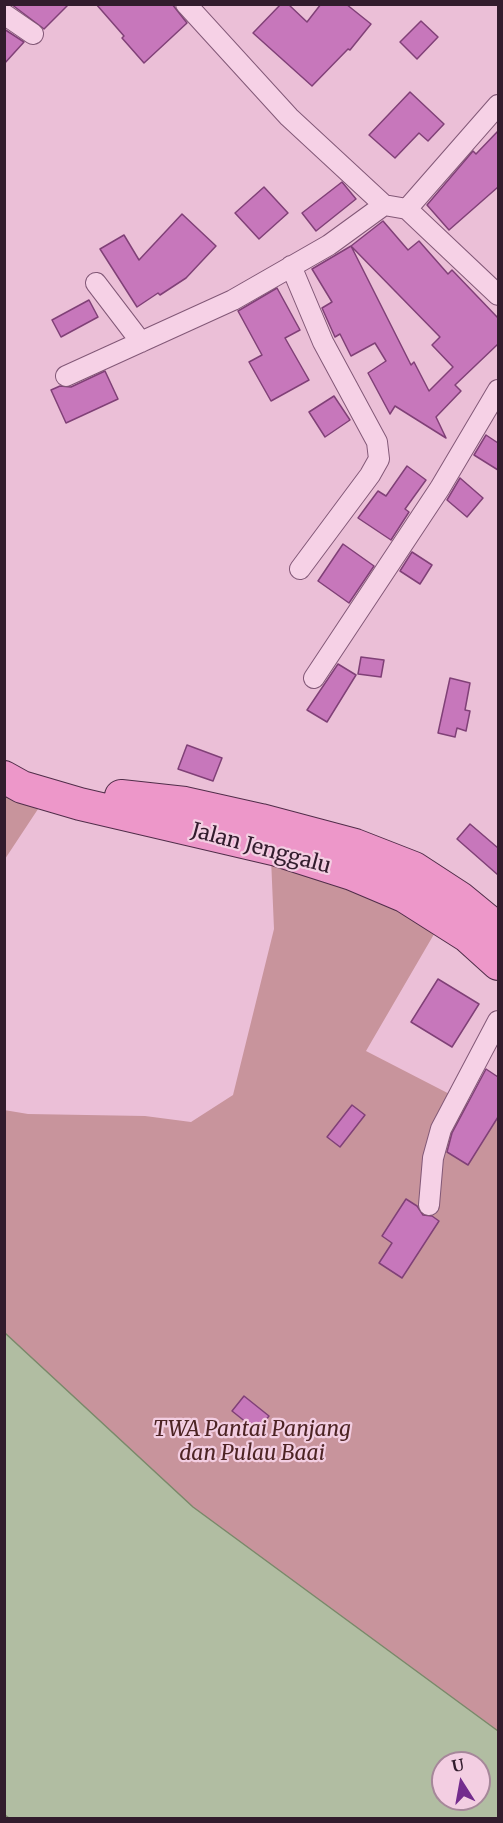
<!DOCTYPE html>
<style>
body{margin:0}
#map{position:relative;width:503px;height:1823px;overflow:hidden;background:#ebbfd7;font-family:Merriweather,serif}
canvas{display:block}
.frame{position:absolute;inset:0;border:6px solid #321c2d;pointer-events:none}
.north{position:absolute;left:431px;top:1751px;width:60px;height:60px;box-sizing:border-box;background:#f3cee2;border:2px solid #a6879a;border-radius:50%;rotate:349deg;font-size:16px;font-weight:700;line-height:24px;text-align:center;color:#321c2d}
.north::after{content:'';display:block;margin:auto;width:21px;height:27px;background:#732c8d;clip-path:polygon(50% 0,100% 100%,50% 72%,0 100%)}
</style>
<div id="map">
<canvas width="503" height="1823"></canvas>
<div class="frame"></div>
<div class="north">U</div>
</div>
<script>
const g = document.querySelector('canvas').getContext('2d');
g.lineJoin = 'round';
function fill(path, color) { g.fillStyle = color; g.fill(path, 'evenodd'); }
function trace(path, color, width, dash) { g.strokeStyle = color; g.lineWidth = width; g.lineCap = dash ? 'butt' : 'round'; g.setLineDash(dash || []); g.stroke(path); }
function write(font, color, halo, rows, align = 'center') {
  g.font = font + ' Merriweather,serif'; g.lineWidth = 4.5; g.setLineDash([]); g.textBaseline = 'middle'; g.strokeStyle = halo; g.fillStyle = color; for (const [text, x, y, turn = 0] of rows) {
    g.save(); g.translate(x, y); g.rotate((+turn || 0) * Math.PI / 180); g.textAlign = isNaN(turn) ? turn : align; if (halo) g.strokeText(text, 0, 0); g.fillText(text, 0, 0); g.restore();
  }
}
fill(new Path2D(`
 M 5,788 L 40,806 L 5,859 Z
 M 271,858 L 355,885 L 437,929 L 366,1051 L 498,1119 L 498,1818 L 5,1818 L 4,1110 L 28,1114 L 145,1116 L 191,1122 L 233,1095 L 274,929 ZM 443,1763 L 479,1763 L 479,1799 L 443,1799 Z`), '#c8949c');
const water = new Path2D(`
 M 5,1333 L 193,1507 L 498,1731 L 498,1818 L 9,1818 L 5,1815 ZM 443,1763 L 479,1763 L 479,1799 L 443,1799 Z`);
fill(water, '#b1bda2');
trace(water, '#7a896a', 1.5);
const building = new Path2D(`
 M 11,4 L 69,4 L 44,29 Z
 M 96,4 L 172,4 L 187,23 L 144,63 L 122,38 L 124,36 Z
 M 281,4 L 288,4 L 307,22 L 321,4 L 346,4 L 371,24 L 350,50 L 348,49 L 312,86 L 253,33 Z
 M 421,21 L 438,37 L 417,59 L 400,42 Z
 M 4,29 L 24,42 L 4,64 Z
 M 410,92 L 444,124 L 428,141 L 419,133 L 395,158 L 369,135 Z
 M 498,131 L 498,187 L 449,230 L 427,205 L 473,151 L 476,154 Z
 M 342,182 L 356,199 L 316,231 L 302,213 Z
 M 264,187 L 288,213 L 259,239 L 235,213 Z
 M 182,214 L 216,246 L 186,278 L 160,295 L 158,293 L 137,307 L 100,249 L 124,235 L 139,260 Z
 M 383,221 L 408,250 L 419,241 L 448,274 L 452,270 L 498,318 L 498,344 L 455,385 L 461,391 L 436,417 L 446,438 L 395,406 L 390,414 L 368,373 L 386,361 L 375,343 L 351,356 L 340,334 L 335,337 L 322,308 L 332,302 L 312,269 L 351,246 L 411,365 L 414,362 L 429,391 L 453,367 L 432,345 L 440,337 L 351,246 Z
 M 277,288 L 300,330 L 285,338 L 309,380 L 271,401 L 249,362 L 262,355 L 238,311 Z
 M 89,300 L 98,317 L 61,337 L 52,320 Z
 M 105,371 L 118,399 L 66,423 L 51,390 L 60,386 L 71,387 Z
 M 334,396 L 350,420 L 325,437 L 309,412 Z
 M 486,435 L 498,443 L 498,470 L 474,455 Z
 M 407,466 L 426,480 L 405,509 L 409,512 L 391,540 L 358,518 L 378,491 L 386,496 Z
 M 460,478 L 483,498 L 467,517 L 447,500 Z
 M 343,544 L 374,566 L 349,603 L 318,581 Z
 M 412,552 L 432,565 L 420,584 L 400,571 Z
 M 361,657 L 384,660 L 381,677 L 358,674 Z
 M 338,664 L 356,675 L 327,722 L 307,710 Z
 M 450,678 L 470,683 L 465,710 L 470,711 L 466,731 L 457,728 L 455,737 L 438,733 Z
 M 187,745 L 222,758 L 213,781 L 178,769 Z
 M 470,824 L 498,848 L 498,875 L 457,839 Z
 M 438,979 L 479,1004 L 452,1047 L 411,1022 Z
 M 486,1069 L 498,1077 L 498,1117 L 468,1165 L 447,1152 L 452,1133 Z
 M 352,1105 L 365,1115 L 340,1147 L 327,1137 Z
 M 406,1199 L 417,1206 L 423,1215 L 432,1216 L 439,1221 L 402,1278 L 379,1263 L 392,1243 L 382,1236 Z
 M 244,1396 L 269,1416 L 257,1431 L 232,1411 Z`);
fill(building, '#c777bb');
trace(building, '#804077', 1.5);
const minor = new Path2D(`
 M 186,4 L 289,117 L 384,205 L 407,209 L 498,295
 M 4,14 L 33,34
 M 407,209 L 498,105
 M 291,266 L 323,342 L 377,442 L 379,459 L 370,475 L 300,569
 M 96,283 L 141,342
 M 66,376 L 233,300 L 329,245 L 384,205
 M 314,678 L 440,488 L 498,390
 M 429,1205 L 433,1158 L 441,1129 L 498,1021`);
const primary = new Path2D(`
 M 4,777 L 22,787 L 80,804 L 277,850 L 352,874 L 404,896 L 467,936 L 498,964
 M 121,796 L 185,803 L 261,820 L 355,845 L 414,868 L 460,898 L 498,929`);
trace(minor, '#825877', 22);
trace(primary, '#502d49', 34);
trace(minor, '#f6d1e6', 20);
trace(primary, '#ed97c9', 32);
write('21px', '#321c2d', '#f3cee2', [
 ["Jalan Jenggalu",261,849,15]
]);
write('italic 21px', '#4d2424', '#f3cee2', [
 ["TWA Pantai Panjang",252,1430],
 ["dan Pulau Baai",252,1454]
]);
</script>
